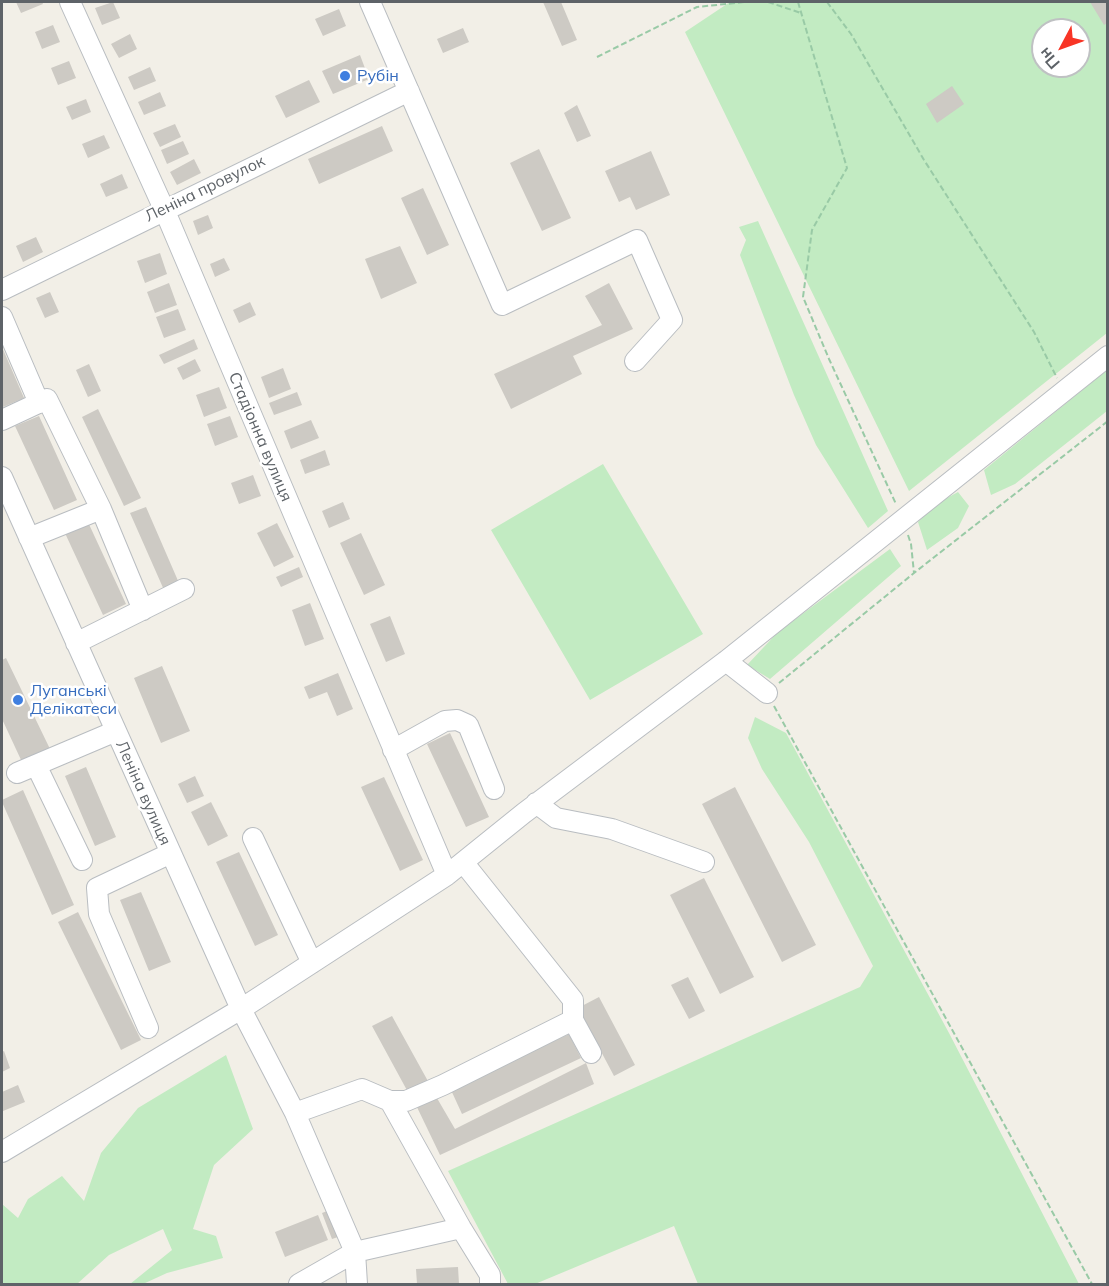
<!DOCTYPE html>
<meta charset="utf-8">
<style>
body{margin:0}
#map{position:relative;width:1109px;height:1286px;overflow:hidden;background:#f2efe7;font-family:Mulish,sans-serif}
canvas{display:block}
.frame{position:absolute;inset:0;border:3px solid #5e6368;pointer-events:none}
.north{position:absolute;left:1031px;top:18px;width:60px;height:60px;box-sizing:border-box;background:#fff;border:2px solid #bfc1c3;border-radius:50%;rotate:229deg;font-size:16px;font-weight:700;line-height:24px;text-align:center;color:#5e6368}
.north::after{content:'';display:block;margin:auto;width:21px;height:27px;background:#f83526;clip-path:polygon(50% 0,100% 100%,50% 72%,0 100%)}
</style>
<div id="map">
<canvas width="1109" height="1286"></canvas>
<div class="frame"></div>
<div class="north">Пн</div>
</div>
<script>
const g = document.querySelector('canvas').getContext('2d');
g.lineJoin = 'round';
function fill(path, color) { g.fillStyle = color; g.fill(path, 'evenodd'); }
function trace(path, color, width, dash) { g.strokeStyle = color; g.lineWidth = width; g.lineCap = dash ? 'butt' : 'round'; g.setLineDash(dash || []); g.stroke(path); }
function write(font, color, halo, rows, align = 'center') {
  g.font = font + ' Mulish,sans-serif'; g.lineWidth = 5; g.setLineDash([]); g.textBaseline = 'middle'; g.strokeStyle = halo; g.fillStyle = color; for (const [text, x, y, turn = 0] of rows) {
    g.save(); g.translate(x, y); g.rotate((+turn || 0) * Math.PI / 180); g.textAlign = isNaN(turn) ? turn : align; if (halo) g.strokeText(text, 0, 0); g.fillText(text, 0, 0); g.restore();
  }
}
fill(new Path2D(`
 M 730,2 L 1107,2 L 1107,333 L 909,491 L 685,32 ZM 1043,30 L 1079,30 L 1079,66 L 1043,66 Z
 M 758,221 L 888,511 L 868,528 L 816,445 L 794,395 L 740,255 L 746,240 L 739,227 Z
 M 1107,370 L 1107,411 L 1015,484 L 991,495 L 984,470 Z
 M 603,464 L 703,634 L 590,700 L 491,530 Z
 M 958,492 L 969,506 L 958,528 L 927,550 L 918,522 L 932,506 Z
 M 890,549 L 901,566 L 770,679 L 747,665 L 778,632 Z
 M 755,717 L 786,733 L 949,1033 L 1079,1284 L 698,1284 L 674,1226 L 535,1284 L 508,1284 L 448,1171 L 860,987 L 873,966 L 809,842 L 762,769 L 748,738 Z
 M 226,1055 L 253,1129 L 214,1165 L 193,1229 L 216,1236 L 223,1258 L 167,1273 L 143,1284 L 130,1284 L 172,1250 L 163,1229 L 109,1255 L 77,1284 L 2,1284 L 2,1204 L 18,1218 L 28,1199 L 62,1176 L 84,1201 L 101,1153 L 138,1108 Z`), '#c2ebc2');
fill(new Path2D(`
 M 16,2 L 42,2 L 43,4 L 21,13 Z
 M 113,2 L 120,18 L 102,25 L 95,8 Z
 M 543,2 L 561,2 L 577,40 L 562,46 Z
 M 1090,2 L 1107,2 L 1107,23 L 1104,25 Z
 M 339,9 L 346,26 L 323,36 L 315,19 Z
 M 53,25 L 60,42 L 42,49 L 35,32 Z
 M 463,28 L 469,42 L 443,53 L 437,39 Z
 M 130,34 L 137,49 L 119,58 L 111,44 Z
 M 360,55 L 369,79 L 333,94 L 322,71 Z
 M 69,61 L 76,78 L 58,85 L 51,68 Z
 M 150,67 L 156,81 L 134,90 L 128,77 Z
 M 309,80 L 320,102 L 286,118 L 275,96 Z
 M 952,86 L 964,104 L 937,123 L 926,104 Z
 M 160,92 L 166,106 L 144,115 L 138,102 Z
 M 86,99 L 91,112 L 72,120 L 66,107 Z
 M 577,105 L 591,136 L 577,142 L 564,113 Z
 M 175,124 L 181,137 L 160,147 L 153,133 Z
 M 382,126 L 393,151 L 319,184 L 308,159 Z
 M 104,135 L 110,148 L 88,158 L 82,144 Z
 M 183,141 L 189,154 L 167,164 L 161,150 Z
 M 539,149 L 571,218 L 542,231 L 510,163 Z
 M 651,151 L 670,195 L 636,210 L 630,197 L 619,202 L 605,171 Z
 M 194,159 L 201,173 L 177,185 L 170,172 Z
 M 122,174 L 128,188 L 106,197 L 100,184 Z
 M 423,188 L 449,245 L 427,255 L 401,198 Z
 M 208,215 L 213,228 L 198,235 L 193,221 Z
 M 36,237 L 43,252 L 23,262 L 16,246 Z
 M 400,246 L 417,283 L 381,299 L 365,259 Z
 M 160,253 L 167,274 L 145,283 L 137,261 Z
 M 224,258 L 230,270 L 215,277 L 210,264 Z
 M 169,283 L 177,305 L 155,313 L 147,292 Z
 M 609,283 L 633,329 L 573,356 L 582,374 L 511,409 L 494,374 L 602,325 L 585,296 Z
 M 50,292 L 59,312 L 45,318 L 36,298 Z
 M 250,302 L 256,315 L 239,323 L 233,310 Z
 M 178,309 L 186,330 L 164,338 L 156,317 Z
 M 194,339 L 198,349 L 164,364 L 159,355 Z
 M 2,347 L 24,398 L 3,407 L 2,403 Z
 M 195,359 L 201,371 L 183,380 L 177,368 Z
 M 89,364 L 101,391 L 88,397 L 76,370 Z
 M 283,368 L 291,389 L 269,398 L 261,377 Z
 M 219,387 L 227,408 L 204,417 L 196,395 Z
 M 297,392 L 302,405 L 274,415 L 269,403 Z
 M 98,409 L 141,498 L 124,506 L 82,417 Z
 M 39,416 L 77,500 L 54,510 L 15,426 Z
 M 230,416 L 238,437 L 215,446 L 207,424 Z
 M 311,420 L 319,438 L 291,449 L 284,431 Z
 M 325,450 L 330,465 L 305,474 L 300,460 Z
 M 253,475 L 261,496 L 239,504 L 231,483 Z
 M 343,502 L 350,519 L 329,528 L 322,511 Z
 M 146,507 L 179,583 L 164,590 L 130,513 Z
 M 87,520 L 126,604 L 103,615 L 64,531 Z
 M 277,523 L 294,557 L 274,567 L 257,533 Z
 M 361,533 L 385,585 L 364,595 L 340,543 Z
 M 299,567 L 303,577 L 281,587 L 276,577 Z
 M 310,603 L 324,639 L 305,646 L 292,610 Z
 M 390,616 L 405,654 L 386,662 L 370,624 Z
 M 6,658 L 50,749 L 22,762 L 2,719 L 2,660 Z
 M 162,666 L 190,731 L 161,743 L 134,678 Z
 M 338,673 L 353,709 L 337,716 L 327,692 L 309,699 L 304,687 Z
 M 450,733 L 489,817 L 466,827 L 427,744 Z
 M 86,767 L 116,837 L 95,846 L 65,776 Z
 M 195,776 L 204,796 L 187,803 L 178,784 Z
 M 384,777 L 423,860 L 400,871 L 361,787 Z
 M 735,787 L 816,945 L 782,962 L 702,804 Z
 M 23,790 L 74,905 L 52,915 L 2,802 L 2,800 Z
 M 211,802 L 228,836 L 208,846 L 191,812 Z
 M 239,852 L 278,935 L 255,946 L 216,862 Z
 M 704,878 L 754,977 L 720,994 L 670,895 Z
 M 141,892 L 171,962 L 149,971 L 120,900 Z
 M 78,912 L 141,1040 L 121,1050 L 58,922 Z
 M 688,977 L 705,1011 L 689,1019 L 671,985 Z
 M 599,997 L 635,1065 L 614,1076 L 578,1008 Z
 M 392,1016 L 429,1083 L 409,1094 L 372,1026 Z
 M 569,1034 L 581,1058 L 462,1114 L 451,1090 Z
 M 4,1051 L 10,1068 L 2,1072 L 2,1052 Z
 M 586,1063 L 594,1084 L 440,1155 L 415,1103 L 434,1093 L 455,1129 Z
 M 18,1085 L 25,1102 L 3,1111 L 2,1092 Z
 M 335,1208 L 344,1235 L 332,1239 L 322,1213 Z
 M 318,1215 L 328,1240 L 285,1257 L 275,1232 Z
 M 458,1267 L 459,1284 L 417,1284 L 416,1269 Z`), '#cdcac4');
const minor = new Path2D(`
 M 70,2 L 164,209 L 447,875
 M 370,2 L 502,305 L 637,240 L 672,320 L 635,361
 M 2,290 L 409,91
 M 2,317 L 39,403
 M 2,420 L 47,399 L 101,509 L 143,610
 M 2,477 L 241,1009 L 295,1113 L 355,1252 L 357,1284
 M 29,538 L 101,509
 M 76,643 L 184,589
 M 726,661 L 767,693
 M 393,750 L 445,721 L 457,720 L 468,725 L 494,789
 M 36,765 L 82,860
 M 17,773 L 116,731
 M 536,803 L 556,818 L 612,829 L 704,862
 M 253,838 L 312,963
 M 463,862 L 573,1000 L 573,1020
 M 148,1028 L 99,914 L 97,888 L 171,853
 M 390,1101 L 461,1228 L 490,1275 L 490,1284
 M 295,1113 L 362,1089 L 390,1101 L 406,1101 L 443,1085 L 573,1020 L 591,1053
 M 2,1152 L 241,1009 L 447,875 L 524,813 L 726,661 L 1108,356
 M 299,1284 L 355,1252 L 461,1228`);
trace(minor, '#b9bdc1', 22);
trace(new Path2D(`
 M 768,2 L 801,13
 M 798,2 L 847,168 L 812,230 L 803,297 L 829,359 L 896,504
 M 827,2 L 851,34 L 924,160 L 1034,332 L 1057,378
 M 597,57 L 697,7 L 745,2
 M 908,535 L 911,544 L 914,573
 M 779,683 L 914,573 L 1108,421
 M 774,706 L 1092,1284`), '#99caa6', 2, [6, 3]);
trace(minor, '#fff', 20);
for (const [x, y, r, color] of [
 [345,76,6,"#3f7fe0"],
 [18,700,6,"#3f7fe0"]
]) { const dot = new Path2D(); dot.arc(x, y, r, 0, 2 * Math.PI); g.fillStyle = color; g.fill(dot); trace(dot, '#fff', 2); }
write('16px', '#366cbe', '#fff', [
 ["Рубін",357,76],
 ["Луганські",30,691],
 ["Делікатеси",30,709]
], 'left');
write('16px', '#5e6368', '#fff', [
 ["Леніна провулок",205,189,-26],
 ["Стадіонна вулиця",260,437,67],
 ["Леніна вулиця",143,793,66]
]);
</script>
